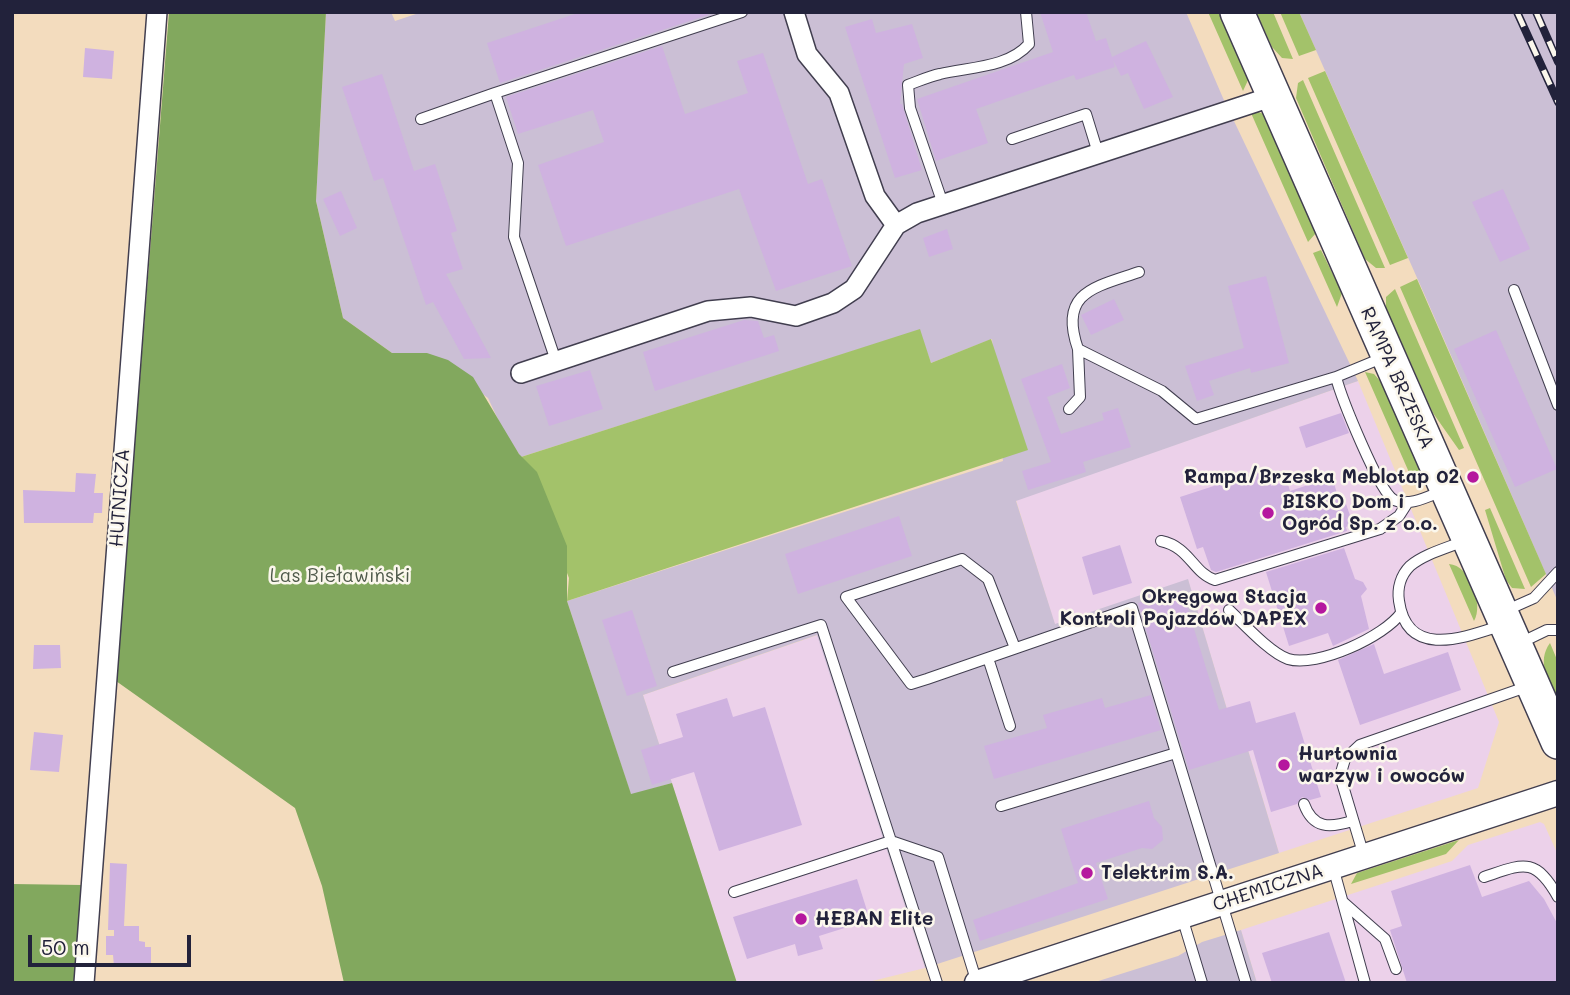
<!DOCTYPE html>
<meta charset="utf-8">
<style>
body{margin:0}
#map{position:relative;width:1570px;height:995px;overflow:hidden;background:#f3dcbe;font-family:Mali,sans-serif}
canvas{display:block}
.frame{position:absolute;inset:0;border:14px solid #22223b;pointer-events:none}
.scale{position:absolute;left:28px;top:935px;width:163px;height:32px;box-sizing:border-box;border:4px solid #22223b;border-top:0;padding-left:9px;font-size:21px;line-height:24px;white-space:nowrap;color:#22223b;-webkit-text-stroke:5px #fbf7ec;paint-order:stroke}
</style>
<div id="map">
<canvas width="1570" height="995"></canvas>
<div class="frame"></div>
<div class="scale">50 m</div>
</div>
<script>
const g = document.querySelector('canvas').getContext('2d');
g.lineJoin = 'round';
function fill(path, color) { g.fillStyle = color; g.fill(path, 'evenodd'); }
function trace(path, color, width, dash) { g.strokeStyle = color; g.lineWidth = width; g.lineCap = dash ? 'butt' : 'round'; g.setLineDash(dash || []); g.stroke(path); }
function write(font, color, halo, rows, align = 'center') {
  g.font = font + ' Mali,sans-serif'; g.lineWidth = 5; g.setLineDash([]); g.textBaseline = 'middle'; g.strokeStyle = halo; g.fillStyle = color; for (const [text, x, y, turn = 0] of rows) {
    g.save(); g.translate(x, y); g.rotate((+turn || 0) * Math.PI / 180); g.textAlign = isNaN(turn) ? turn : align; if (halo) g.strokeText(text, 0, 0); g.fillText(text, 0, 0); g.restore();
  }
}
fill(new Path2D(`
 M 1358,381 L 1499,722 L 1478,788 L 1279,853 L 1245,740 L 1235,736 L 1188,580 L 1055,625 L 1016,500 Z
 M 818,635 L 925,968 L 864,983 L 737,983 L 643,695 Z
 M 1540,822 L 1544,824 L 1558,855 L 1558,983 L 1257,983 L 1241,930 L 1452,861 L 1468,845 Z`), '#ecd1ea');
fill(new Path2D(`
 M 326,12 L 391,12 L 395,21 L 422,12 L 1186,12 L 1223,98 L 1358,381 L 1016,501 L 1055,624 L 1188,579 L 1235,736 L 1245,740 L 1279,853 L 925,968 L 817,635 L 643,695 L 672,783 L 631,795 L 567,601 L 1003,461 L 992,339 L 931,363 L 919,330 L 521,457 L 503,430 L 488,398 L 427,353 L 392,353 L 343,318 L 316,201 Z
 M 1299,12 L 1558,12 L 1558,602 L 1426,298 Z
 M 1241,930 L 1257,983 L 1092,983 L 1178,956 L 1202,942 Z`), '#cbbfd5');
fill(new Path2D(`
 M 1208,12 L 1220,12 L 1249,78 L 1243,91 Z
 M 1256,12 L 1273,12 L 1293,59 L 1282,58 L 1272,47 Z
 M 1280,12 L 1299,12 L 1316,50 L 1299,56 Z
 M 1325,71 L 1408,258 L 1390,265 L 1308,78 Z
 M 1303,80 L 1385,268 L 1376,268 L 1365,259 L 1296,98 L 1298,83 Z
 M 1255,111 L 1264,114 L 1267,120 L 1316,233 L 1308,242 L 1251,113 Z
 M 1321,250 L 1342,293 L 1337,307 L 1313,253 Z
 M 1417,279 L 1546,574 L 1531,587 L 1400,287 Z
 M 1395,289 L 1464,448 L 1459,450 L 1433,413 L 1386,308 L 1386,297 Z
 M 920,329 L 931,363 L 991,339 L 1028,450 L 567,601 L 569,578 L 521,457 Z
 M 1365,372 L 1374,374 L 1382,383 L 1420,468 L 1419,479 L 1415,486 Z
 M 1490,508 L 1525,589 L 1512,588 L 1506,580 L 1485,510 Z
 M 1449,564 C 1470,565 1484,605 1474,621 Z
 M 1550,643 L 1558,662 L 1558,700 C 1549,681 1536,662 1550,643 Z
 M 1459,840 L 1446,854 L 1351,884 L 1357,873 Z`), '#a3c26a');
fill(new Path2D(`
 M 169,12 L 326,12 L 316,201 L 343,318 L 392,353 L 427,353 L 448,360 L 473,377 L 519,454 L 537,472 L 567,546 L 567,601 L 631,794 L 672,783 L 737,983 L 344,983 L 322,886 L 295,808 L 116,681 Z
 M 12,884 L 82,885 L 75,983 L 12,983 Z`), '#82a85e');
fill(new Path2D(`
 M 581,12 L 707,12 L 708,15 L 500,83 L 487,43 Z
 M 1040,12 L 1086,12 L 1096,41 L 1106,38 L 1112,57 L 1146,41 L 1173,97 L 1144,109 L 1128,73 L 1121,76 L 1113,60 L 1115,67 L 1076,80 L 1074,75 L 976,109 L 988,143 L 936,161 L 917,99 L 1053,52 Z
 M 872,19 L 876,33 L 912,24 L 923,58 L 904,64 L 900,104 L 902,104 L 922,170 L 895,178 L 845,27 Z
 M 662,46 L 685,114 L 748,93 L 737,61 L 763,53 L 808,184 L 822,179 L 852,266 L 776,291 L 739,189 L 566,246 L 538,165 L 604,142 L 593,110 L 518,134 L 506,97 Z
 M 85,48 L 114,51 L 112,79 L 83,77 Z
 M 382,74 L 414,171 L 435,164 L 457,231 L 451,233 L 463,269 L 446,274 L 491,358 L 464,359 L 433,302 L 426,305 L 383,178 L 374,181 L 342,87 Z
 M 1503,189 L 1530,249 L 1500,262 L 1472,202 Z
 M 341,191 L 357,228 L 340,236 L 323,199 Z
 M 947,229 L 953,249 L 929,257 L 923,238 Z
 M 1266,276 L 1289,363 L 1251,373 L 1250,368 L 1209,381 L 1214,395 L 1197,401 L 1185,366 L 1244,348 L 1228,286 Z
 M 1114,299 L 1124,320 L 1091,335 L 1081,315 Z
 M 744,320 L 758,321 L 764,338 L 774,335 L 779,351 L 655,391 L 643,352 Z
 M 1496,330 L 1557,469 L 1515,487 L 1454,349 Z
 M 1062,364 L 1070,388 L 1047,397 L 1061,434 L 1104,420 L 1102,413 L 1118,408 L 1131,447 L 1083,462 L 1086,472 L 1028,490 L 1022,471 L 1051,462 L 1021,379 Z
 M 590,370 L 603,409 L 549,426 L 536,386 Z
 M 1341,413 L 1349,433 L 1306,448 L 1299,427 Z
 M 1266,469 L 1271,486 L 1287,481 L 1290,491 L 1332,477 L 1340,503 L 1345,501 L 1353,524 L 1346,527 L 1347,531 L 1216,572 L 1211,570 L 1203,547 L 1197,549 L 1180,497 Z
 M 76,473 L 96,474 L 94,493 L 103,493 L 102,513 L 94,513 L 93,523 L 24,523 L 23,490 L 75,492 Z
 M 899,516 L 912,556 L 798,594 L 785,554 Z
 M 1120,545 L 1132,583 L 1093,595 L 1082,557 Z
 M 1344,548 L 1355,579 L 1363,582 L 1367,589 L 1361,596 L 1369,629 L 1333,646 L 1328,633 L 1289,646 L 1266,572 Z
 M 1182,590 L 1219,710 L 1250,701 L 1256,723 L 1295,712 L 1321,797 L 1310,800 L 1302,797 L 1297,804 L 1271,812 L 1253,750 L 1189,770 L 1138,603 Z
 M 632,610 L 657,686 L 627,696 L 602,620 Z
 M 1374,644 L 1384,674 L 1448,652 L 1461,690 L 1360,725 L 1338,660 Z
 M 34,645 L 60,645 L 61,668 L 33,669 Z
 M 1151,695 L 1161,730 L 994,779 L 984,746 L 1047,728 L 1043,715 L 1102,698 L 1105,708 Z
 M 727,698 L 733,717 L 765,707 L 802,825 L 719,851 L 694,772 L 652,785 L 641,750 L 683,737 L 676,714 Z
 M 34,732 L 63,735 L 59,772 L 30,770 Z
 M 1149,801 L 1154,818 L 1162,827 L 1163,840 L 1152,849 L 1142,848 L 1096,863 L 1108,899 L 980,941 L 973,920 L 1078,883 L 1061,829 Z
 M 110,863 L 127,864 L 124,926 L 139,926 L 139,941 L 145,942 L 145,947 L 151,947 L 151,967 L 114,966 L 113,955 L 106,955 L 106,936 L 114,936 L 114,930 L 108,930 Z
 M 1470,865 L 1482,897 L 1529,881 L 1544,899 L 1558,925 L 1558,983 L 1407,983 L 1390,930 L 1402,926 L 1391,891 Z
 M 857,879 L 870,920 L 819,936 L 823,949 L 798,956 L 795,944 L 747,959 L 733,917 Z
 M 1329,932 L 1346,983 L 1272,983 L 1262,953 Z`), '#cfb2e0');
const service = new Path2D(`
 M 495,93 L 742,12
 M 421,119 L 495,93 L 518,163 L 514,237 L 556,361
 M 1012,139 L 1086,114 L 1098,153
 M 943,204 L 910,108 L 908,85 C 919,81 930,76 940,74 C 969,67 1008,68 1029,44 L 1026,12
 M 1514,290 L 1558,405
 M 1078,349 C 1058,292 1095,287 1139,272
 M 1382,358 L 1336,377 C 1341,397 1379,492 1394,500 C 1409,507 1429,496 1442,491
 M 1069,409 L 1080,397 L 1078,349 L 1162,391 L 1196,419 L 1336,377
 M 1161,541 C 1190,547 1193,573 1215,580 L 1380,529 L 1399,516 L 1408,502
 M 1464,541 C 1447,548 1424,554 1410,566 C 1401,575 1397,588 1399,601 C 1407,659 1463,638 1500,626
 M 1229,610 C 1243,623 1270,653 1288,659 C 1317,668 1385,636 1401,613
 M 1507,610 L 1534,598 L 1558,572
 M 1518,644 L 1547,630 L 1558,630
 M 1015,648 L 988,579 L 962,559 L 846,597 L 911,684 L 927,679 L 1132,608 L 1246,983
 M 988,658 L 1010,726
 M 673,672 L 821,625 L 937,983
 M 1304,804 C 1313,829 1330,828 1352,821
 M 1001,806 L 1176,753
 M 1364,856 L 1340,776 L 1345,759 L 1360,745 L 1529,686
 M 1333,867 L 1365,983
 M 1484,877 C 1523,864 1535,856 1558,897
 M 734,892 L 891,841 L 938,857 L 977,983
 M 1343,902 L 1385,939 L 1396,969
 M 1182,917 L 1202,983`);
const minor = new Path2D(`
 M 794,12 L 807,54 L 839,93 L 875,196 L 896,225
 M 521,373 L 708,311 L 751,307 L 796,316 L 833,303 L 854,289 L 896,225 L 917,213 L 1274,96
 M 84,983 L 157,12`);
const tertiary = new Path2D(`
 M 977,983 L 1558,793`);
const trunk = new Path2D(`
 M 1237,12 L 1558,742`);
trace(service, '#413e4f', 12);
trace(minor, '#413e4f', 22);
trace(tertiary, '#413e4f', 27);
trace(trunk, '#413e4f', 36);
trace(service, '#fff', 10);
trace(minor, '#fff', 19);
trace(tertiary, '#fff', 24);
trace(trunk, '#fff', 33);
const rail = new Path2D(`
 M 1517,12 L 1558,102
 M 1536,12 L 1558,62`);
trace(rail, '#22223b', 8);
trace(rail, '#fbf7ec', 5, [16]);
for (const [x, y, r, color] of [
 [1473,477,7,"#b5179e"],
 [1268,513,7,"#b5179e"],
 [1321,608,7,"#b5179e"],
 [1284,765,7,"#b5179e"],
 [1087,873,7,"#b5179e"],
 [801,919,7,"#b5179e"]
]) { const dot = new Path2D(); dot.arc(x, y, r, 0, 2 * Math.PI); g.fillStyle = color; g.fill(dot); trace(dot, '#fbf7ec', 2.5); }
write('19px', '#22223b', '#fbf7ec', [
 ["RAMPA BRZESKA",1397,378,66],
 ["HUTNICZA",120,498,-86],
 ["CHEMICZNA",1268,888,-18]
]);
write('bold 19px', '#22223b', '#fbf7ec', [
 ["Rampa/Brzeska Meblotap 02",1459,477,"right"],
 ["BISKO Dom i",1282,502],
 ["Ogród Sp. z o.o.",1282,524],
 ["Okręgowa Stacja",1307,597,"right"],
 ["Kontroli Pojazdów DAPEX",1307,619,"right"],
 ["Hurtownia",1298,754],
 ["warzyw i owoców",1298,776],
 ["Telektrim S.A.",1101,873],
 ["HEBAN Elite",815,919]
], 'left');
write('19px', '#4f5a4b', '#fbf7ec', [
 ["Las Bieławiński",340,576]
]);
</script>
